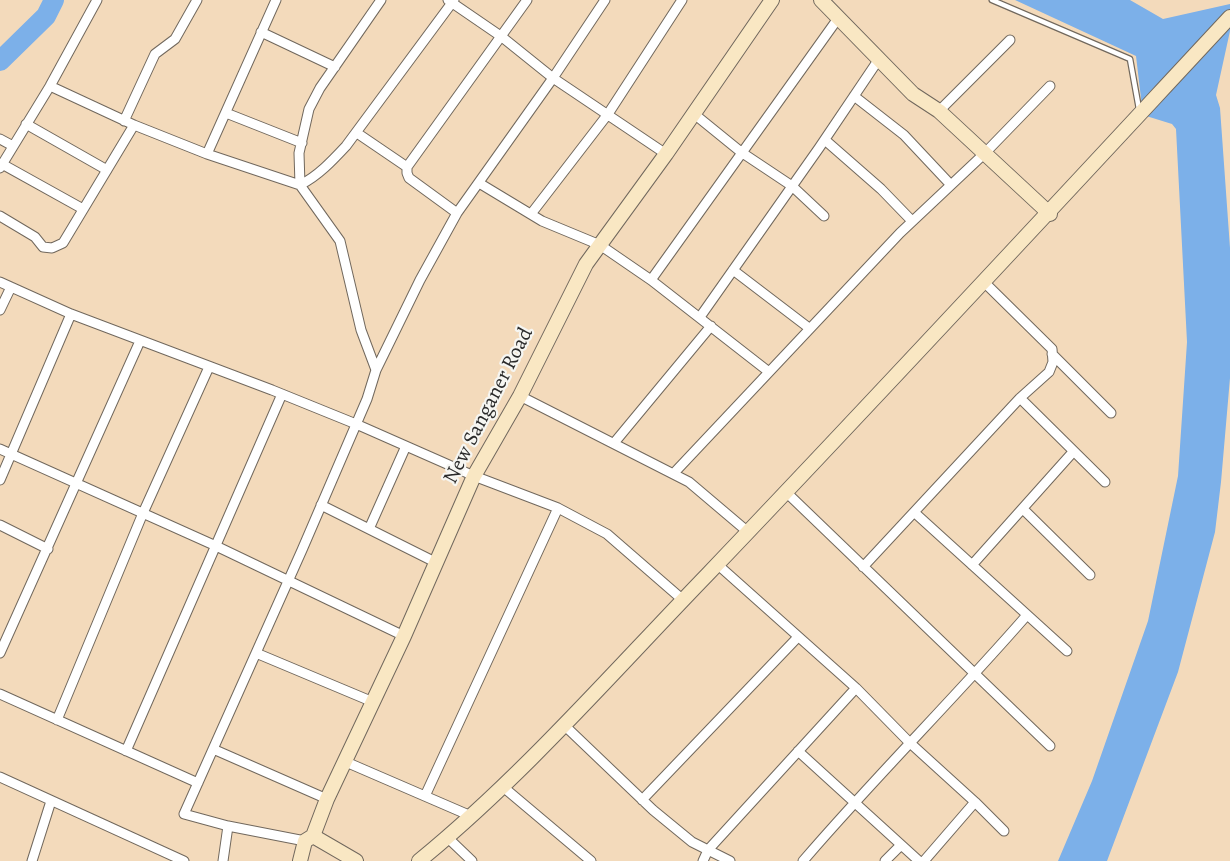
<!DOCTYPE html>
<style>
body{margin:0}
canvas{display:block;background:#f3dabb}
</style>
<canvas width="1230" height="861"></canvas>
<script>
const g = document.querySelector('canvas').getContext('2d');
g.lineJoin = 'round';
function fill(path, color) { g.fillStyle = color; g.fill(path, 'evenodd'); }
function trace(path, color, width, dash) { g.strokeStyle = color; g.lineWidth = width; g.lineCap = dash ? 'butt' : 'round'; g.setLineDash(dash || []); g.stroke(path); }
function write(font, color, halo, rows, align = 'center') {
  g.font = font + ' Alegreya,serif'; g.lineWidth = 4.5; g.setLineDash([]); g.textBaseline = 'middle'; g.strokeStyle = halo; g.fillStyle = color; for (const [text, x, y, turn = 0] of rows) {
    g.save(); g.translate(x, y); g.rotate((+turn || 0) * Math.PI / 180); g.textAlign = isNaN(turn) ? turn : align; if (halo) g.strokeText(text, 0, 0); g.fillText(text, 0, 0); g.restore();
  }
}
fill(new Path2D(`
 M 1015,0 L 1130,0 L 1163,19 L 1230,4 L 1230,31 L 1216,95 L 1220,108 L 1230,248 L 1230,378 L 1221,482 L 1215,532 L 1178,672 L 1107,861 L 1058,861 L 1092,781 L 1148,621 L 1178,476 L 1187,342 L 1176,129 L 1172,124 L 1143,115 L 1136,56 Z`), '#7cb0e9');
trace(new Path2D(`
 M 0,61 L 46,16 L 54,0`), '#7cb0e9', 20);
const lane = new Path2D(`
 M 992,0 L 1130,59 L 1139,109`);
const street = new Path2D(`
 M 448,0 L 502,37 L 553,78 L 666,154
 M 261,32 L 335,67
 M 50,86 L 134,125 L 207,154 L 300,185 C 318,176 332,161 346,146 L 454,0
 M 854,96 L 904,135 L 950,184
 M 939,111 L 1010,40
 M 226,113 L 302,143
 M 693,113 L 741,152 L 792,186 L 824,216
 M 124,121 L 155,54 L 175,39 L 197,0
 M 26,124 L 107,170
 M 357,133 L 407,167
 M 0,139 L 13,146
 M 825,140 L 881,189 L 912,221
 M 207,154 L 276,0
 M 2,164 L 83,209
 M 0,168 L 50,86 L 97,0
 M 479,183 L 542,221 L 600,245 L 651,280 L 769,372
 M 457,213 L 409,178 L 407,173 L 407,167 L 527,0
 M 531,214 L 608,114 L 682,0
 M 0,216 L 35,237 L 43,247 L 52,248 L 63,243 L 134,125
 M 733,270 L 809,328
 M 651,280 L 839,17
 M 0,282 L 71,314 L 272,390 L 356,424 L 474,476 L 558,508 L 607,534 L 683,600
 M 0,310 L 11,287
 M 700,317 L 819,148 L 879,59
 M 1052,354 L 1111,413
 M 376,370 L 361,330 L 340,241 L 300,185 L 299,153 L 309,109 L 320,88 L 381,0
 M 520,396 L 689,482 L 748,532
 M 1020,398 L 1105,482
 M 614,443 L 711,326
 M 0,449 L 216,546 L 404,636
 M 674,473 L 900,233 L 985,153 L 1050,86
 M 0,480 L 71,314
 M 786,492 L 1050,746
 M 321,505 L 437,563
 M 1023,509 L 1090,575
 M 915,513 L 1067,651
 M 0,525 L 48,549
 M 369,529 L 406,446
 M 717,564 L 856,688 L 909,742 L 975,802 L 924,861
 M 972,565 L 1073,452
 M 863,567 L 1020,398 L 1049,372 L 1053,362 L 1052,349 L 984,282
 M 0,653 L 140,341
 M 256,653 L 373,702
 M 0,694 L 198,783
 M 57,720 L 143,513 L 209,367
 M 563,724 L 653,810 L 692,842 L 730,861
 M 213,749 L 327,799
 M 126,751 L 282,394
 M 798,751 L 919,861
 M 346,762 L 471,816
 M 0,777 L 184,861
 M 502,786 L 591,861
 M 425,796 L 558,508
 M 642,800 L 798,637
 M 975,802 L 1004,831
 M 448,838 L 472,861
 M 305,841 L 228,826 L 184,814 L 302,550 L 367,399 L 376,370 L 420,280 L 457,213 L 553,78 L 605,0
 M 32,861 L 51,801
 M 223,861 L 228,826
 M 703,861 L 708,850 L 856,688
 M 803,861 C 875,777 954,699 1027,615
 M 885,861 L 901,845`);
const secondary = new Path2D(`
 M 821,0 L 913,94 L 939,111 L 1050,214
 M 313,836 L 356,861
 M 300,861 L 305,841 L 313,836 L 327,799 L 404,636 L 474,476 L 520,396 L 586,264 L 666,154 L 772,0
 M 419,861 C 522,777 614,671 707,575 C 883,391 1056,204 1230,17`);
trace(lane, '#71685d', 7);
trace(street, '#71685d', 11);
trace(secondary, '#71685d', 16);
trace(lane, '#fff', 4.5);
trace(street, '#fff', 9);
trace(secondary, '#f9e7c3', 14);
write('21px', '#2b2b2b', '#f6f6f2', [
 ["New Sanganer Road",489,406,-63]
]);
</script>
